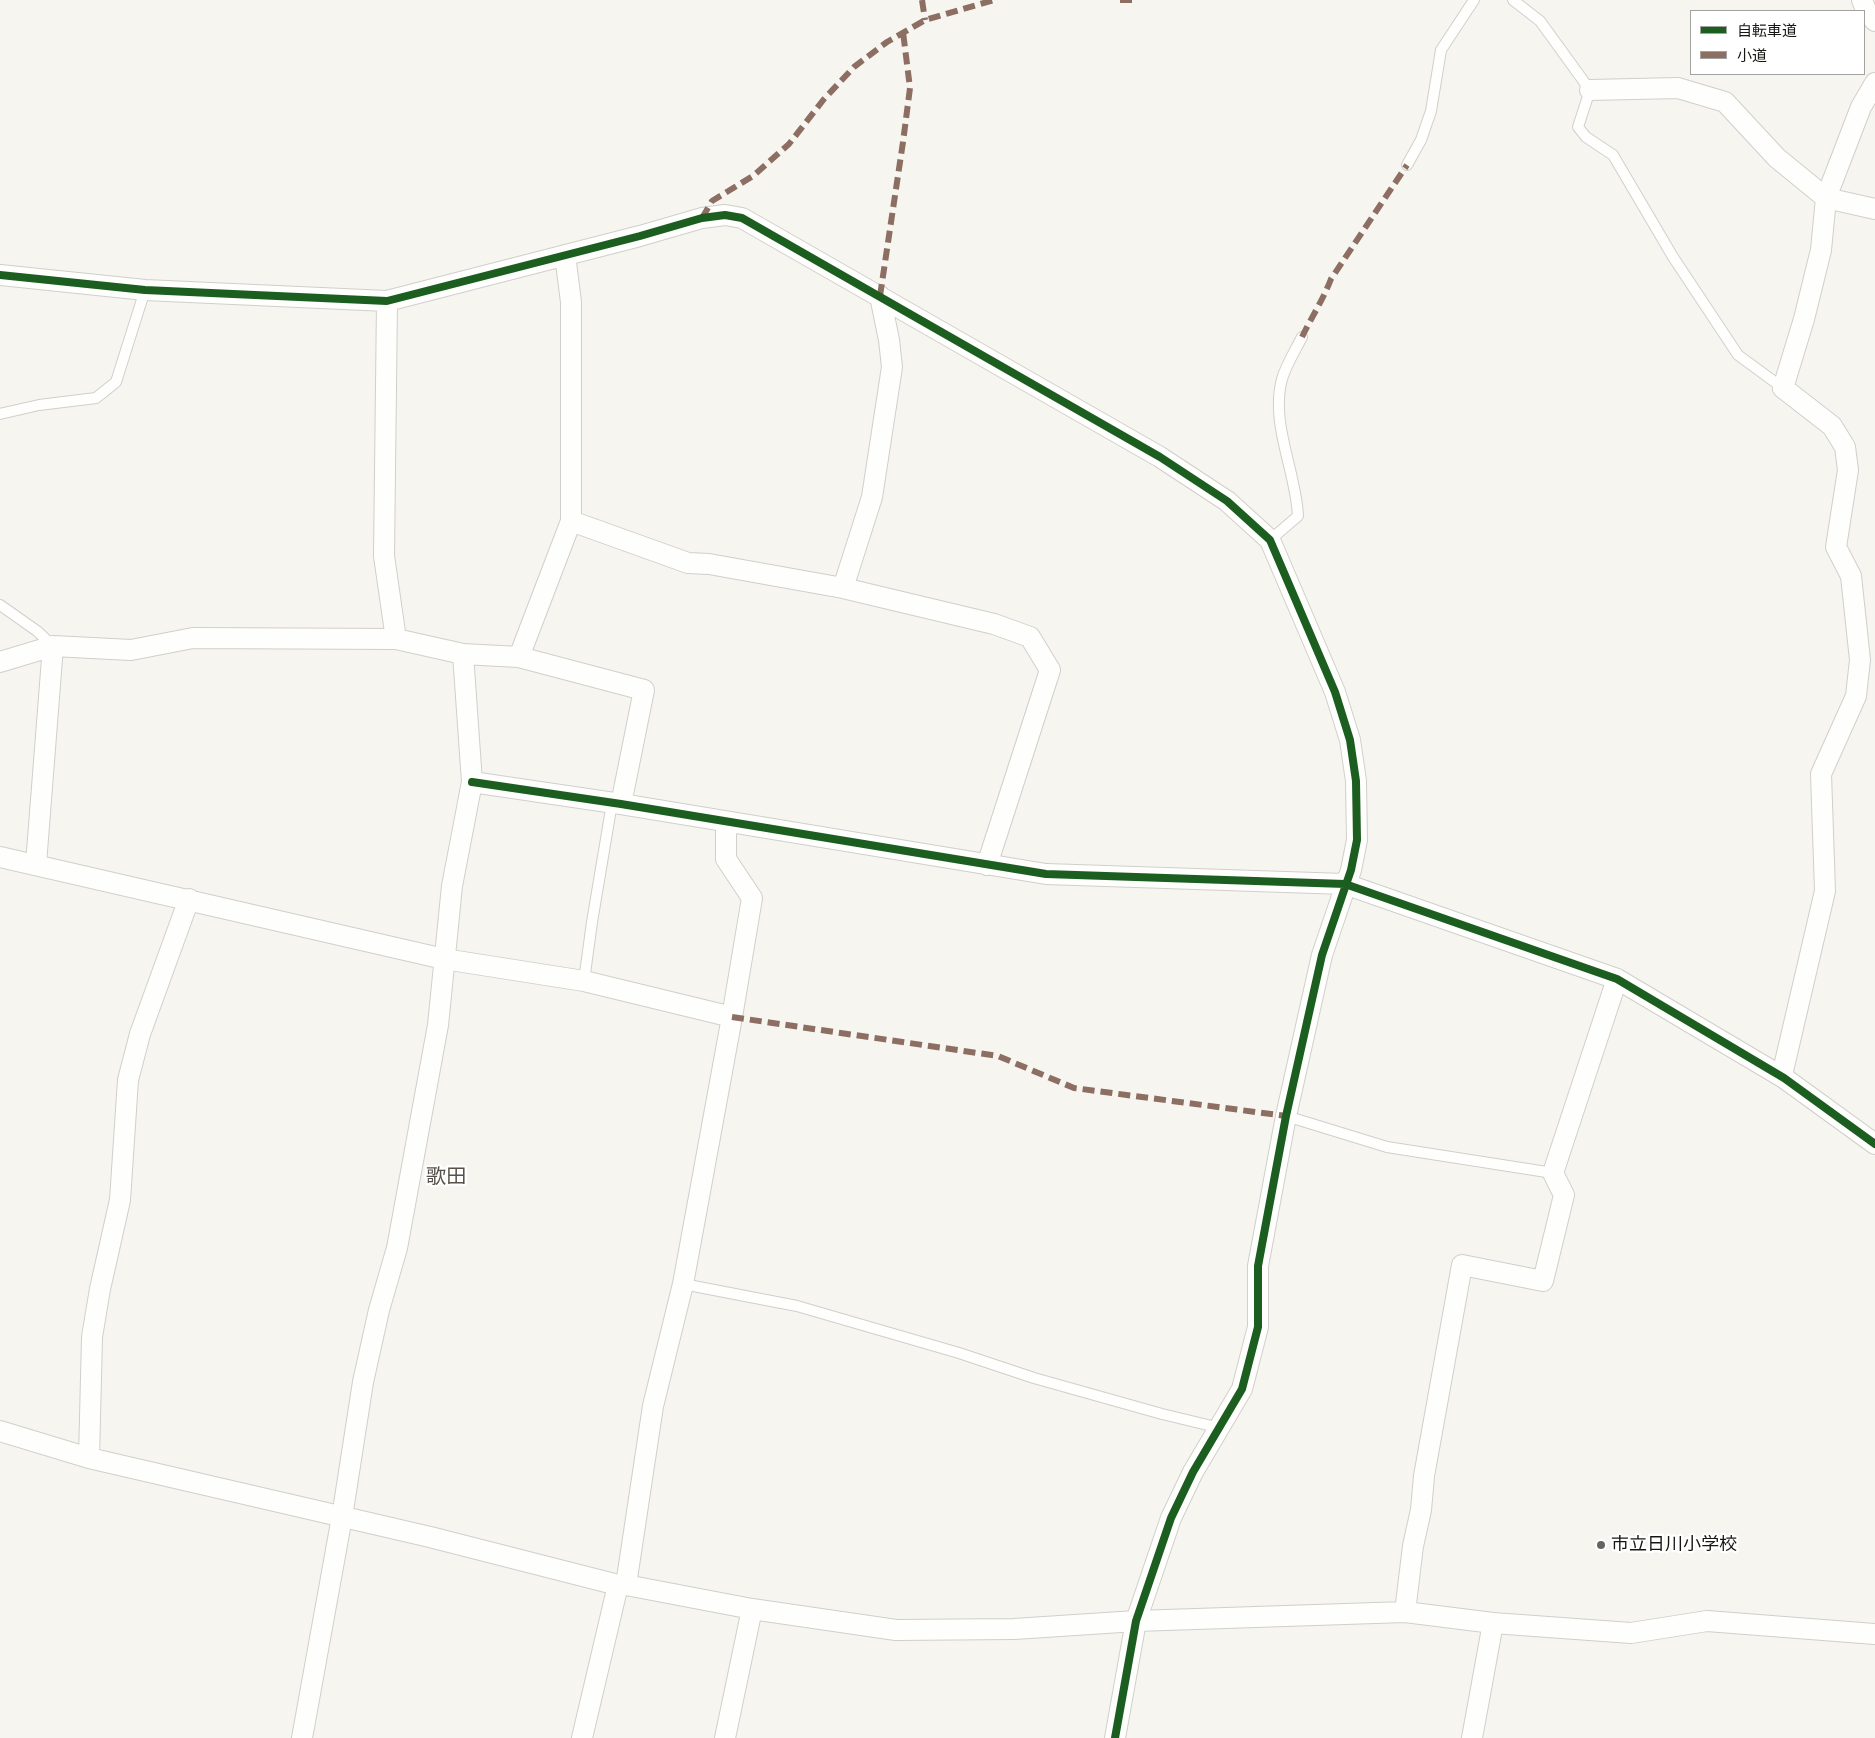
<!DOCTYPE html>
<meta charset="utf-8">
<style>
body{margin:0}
#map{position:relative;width:1875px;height:1738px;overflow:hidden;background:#f7f5f0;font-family:"DM Sans","Noto Sans JP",sans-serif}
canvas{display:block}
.legend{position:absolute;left:1690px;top:10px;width:175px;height:65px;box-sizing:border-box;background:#fff;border:1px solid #a2a2a1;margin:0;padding:6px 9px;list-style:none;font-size:15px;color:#171613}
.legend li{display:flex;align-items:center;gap:10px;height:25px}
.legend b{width:25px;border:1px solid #a2a2a1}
</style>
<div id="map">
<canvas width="1875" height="1738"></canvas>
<ul class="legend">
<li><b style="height:6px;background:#1b5e20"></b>自転車道</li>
<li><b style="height:6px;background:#8d6e63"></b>小道</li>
</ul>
</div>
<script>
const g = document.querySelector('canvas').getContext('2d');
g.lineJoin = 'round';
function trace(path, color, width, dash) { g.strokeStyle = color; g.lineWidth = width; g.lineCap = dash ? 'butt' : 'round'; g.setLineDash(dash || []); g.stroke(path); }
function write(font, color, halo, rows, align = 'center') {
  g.font = font + ' "DM Sans","Noto Sans JP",sans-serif'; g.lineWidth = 4.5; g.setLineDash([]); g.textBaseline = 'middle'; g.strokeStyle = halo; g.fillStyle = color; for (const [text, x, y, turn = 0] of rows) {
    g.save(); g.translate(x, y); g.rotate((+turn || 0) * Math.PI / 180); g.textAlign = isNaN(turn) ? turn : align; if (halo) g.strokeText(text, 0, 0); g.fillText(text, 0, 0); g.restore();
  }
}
const service = new Path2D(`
 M 1513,0 L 1540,21 L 1590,90 L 1578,127 L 1586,137 L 1613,155 L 1673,257 L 1738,355 L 1783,388
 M 1407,165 L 1421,140 L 1431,111 L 1441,50 L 1474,0
 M 0,414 L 39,405 L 96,398 L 116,382 L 145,290
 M 1270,540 L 1298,516 C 1296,471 1270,424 1282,379 C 1286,365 1295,351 1302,337
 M 0,605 L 37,631 L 53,646
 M 584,981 L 592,922 L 612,803
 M 1286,1116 L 1387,1147 L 1553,1173
 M 683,1284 L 797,1306 L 959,1353 L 1034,1378 L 1162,1414 L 1220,1428`);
const minor = new Path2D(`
 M 1862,0 L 1866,10 L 1875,21
 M 1590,90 L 1678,88 L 1725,102 L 1777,158 L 1826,198 L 1875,209
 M 0,275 L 145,290 L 387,301 L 640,236 L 702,218 L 725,215 L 742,218 L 1160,457 L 1227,501 L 1270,540 L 1335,692 L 1350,740 L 1356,781 L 1357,840 L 1351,870 L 1322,955 L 1286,1116 L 1258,1266 L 1258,1327 L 1242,1389 L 1193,1472 L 1171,1518 L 1136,1621 L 1115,1738
 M 387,301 L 384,556 L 396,639 L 463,654 L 519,657 L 644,690 L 621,804
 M 571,521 L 688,563 L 709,564 L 843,588 L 994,624 L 1030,637 L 1050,670 L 987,865
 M 843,588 L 872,497 L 892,367 L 889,340 L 880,296
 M 519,657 L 571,521 L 571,302 L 565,255
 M 0,662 L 53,646 L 131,650 L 193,638 L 396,639
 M 472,782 L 621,804 L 1046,874 L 1345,884 L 1617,979 L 1784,1078 L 1875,1144
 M 0,857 L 444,959 L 584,981 L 732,1017
 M 36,864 L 53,646
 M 1784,1078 L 1782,1075 L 1825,891 L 1821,774 L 1856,696 L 1860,660 L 1851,576 L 1836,547 L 1848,470 L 1845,447 L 1832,426 L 1783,388 L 1804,319 L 1821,250 L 1826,198 L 1861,107 L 1875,83
 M 0,1431 L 89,1458 L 430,1537 L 618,1585 L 626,1585 L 653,1406 L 683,1284 L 732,1017 L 752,898 L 726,859 L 726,822
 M 89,1458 L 92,1337 L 100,1289 L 120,1200 L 128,1080 L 140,1034 L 189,899
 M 626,1585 L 752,1609 L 896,1630 L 1014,1629 L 1136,1621 L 1405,1612 L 1493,1623 L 1631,1633 L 1707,1621 L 1875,1634
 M 1405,1612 L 1413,1546 L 1421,1510 L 1424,1476 L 1462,1265 L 1543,1281 L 1564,1195 L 1553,1173 L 1617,979
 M 302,1738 L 342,1517 L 363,1382 L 379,1310 L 397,1248 L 438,1025 L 452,886 L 472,782 L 463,654
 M 582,1738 L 618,1585
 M 725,1738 L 752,1609
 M 1472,1738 L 1493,1623`);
trace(service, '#d1cfcb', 12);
trace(minor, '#d1cfcb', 22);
trace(service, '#fefefd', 10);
trace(minor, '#fefefd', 20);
trace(new Path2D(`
 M 922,0 L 925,20
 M 1120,0 L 1137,0
 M 702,218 L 712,201 L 753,176 L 789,144 L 824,99 L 854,67 L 887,42 L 925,20 L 994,0
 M 880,296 L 903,142 L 910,88 L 903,32
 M 1302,337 C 1311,318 1323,300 1331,279 L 1407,165
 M 732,1017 L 998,1056 L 1074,1088 L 1286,1116`), '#8d6e63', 6, [12, 6]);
trace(new Path2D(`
 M 0,275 L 145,290 L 387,301 L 640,236 L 702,218 L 725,215 L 742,218 L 1160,457 L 1227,501 L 1270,540 L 1335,692 L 1350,740 L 1356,781 L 1357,840 L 1351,870 L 1322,955 L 1286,1116 L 1258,1266 L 1258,1327 L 1242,1389 L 1193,1472 L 1171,1518 L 1136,1621 L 1115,1738
 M 472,782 L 621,804 L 1046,874 L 1345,884 L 1617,979 L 1784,1078 L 1875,1144`), '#1b5e20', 8);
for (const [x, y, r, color] of [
 [1601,1545,5,"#656460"]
]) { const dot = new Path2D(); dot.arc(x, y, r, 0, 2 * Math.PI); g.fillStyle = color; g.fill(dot); trace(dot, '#fff', 2); }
write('18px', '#171613', '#fff', [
 ["市立日川小学校",1611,1545]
], 'left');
write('20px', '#56524b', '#fff', [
 ["歌田",446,1178]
]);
</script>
